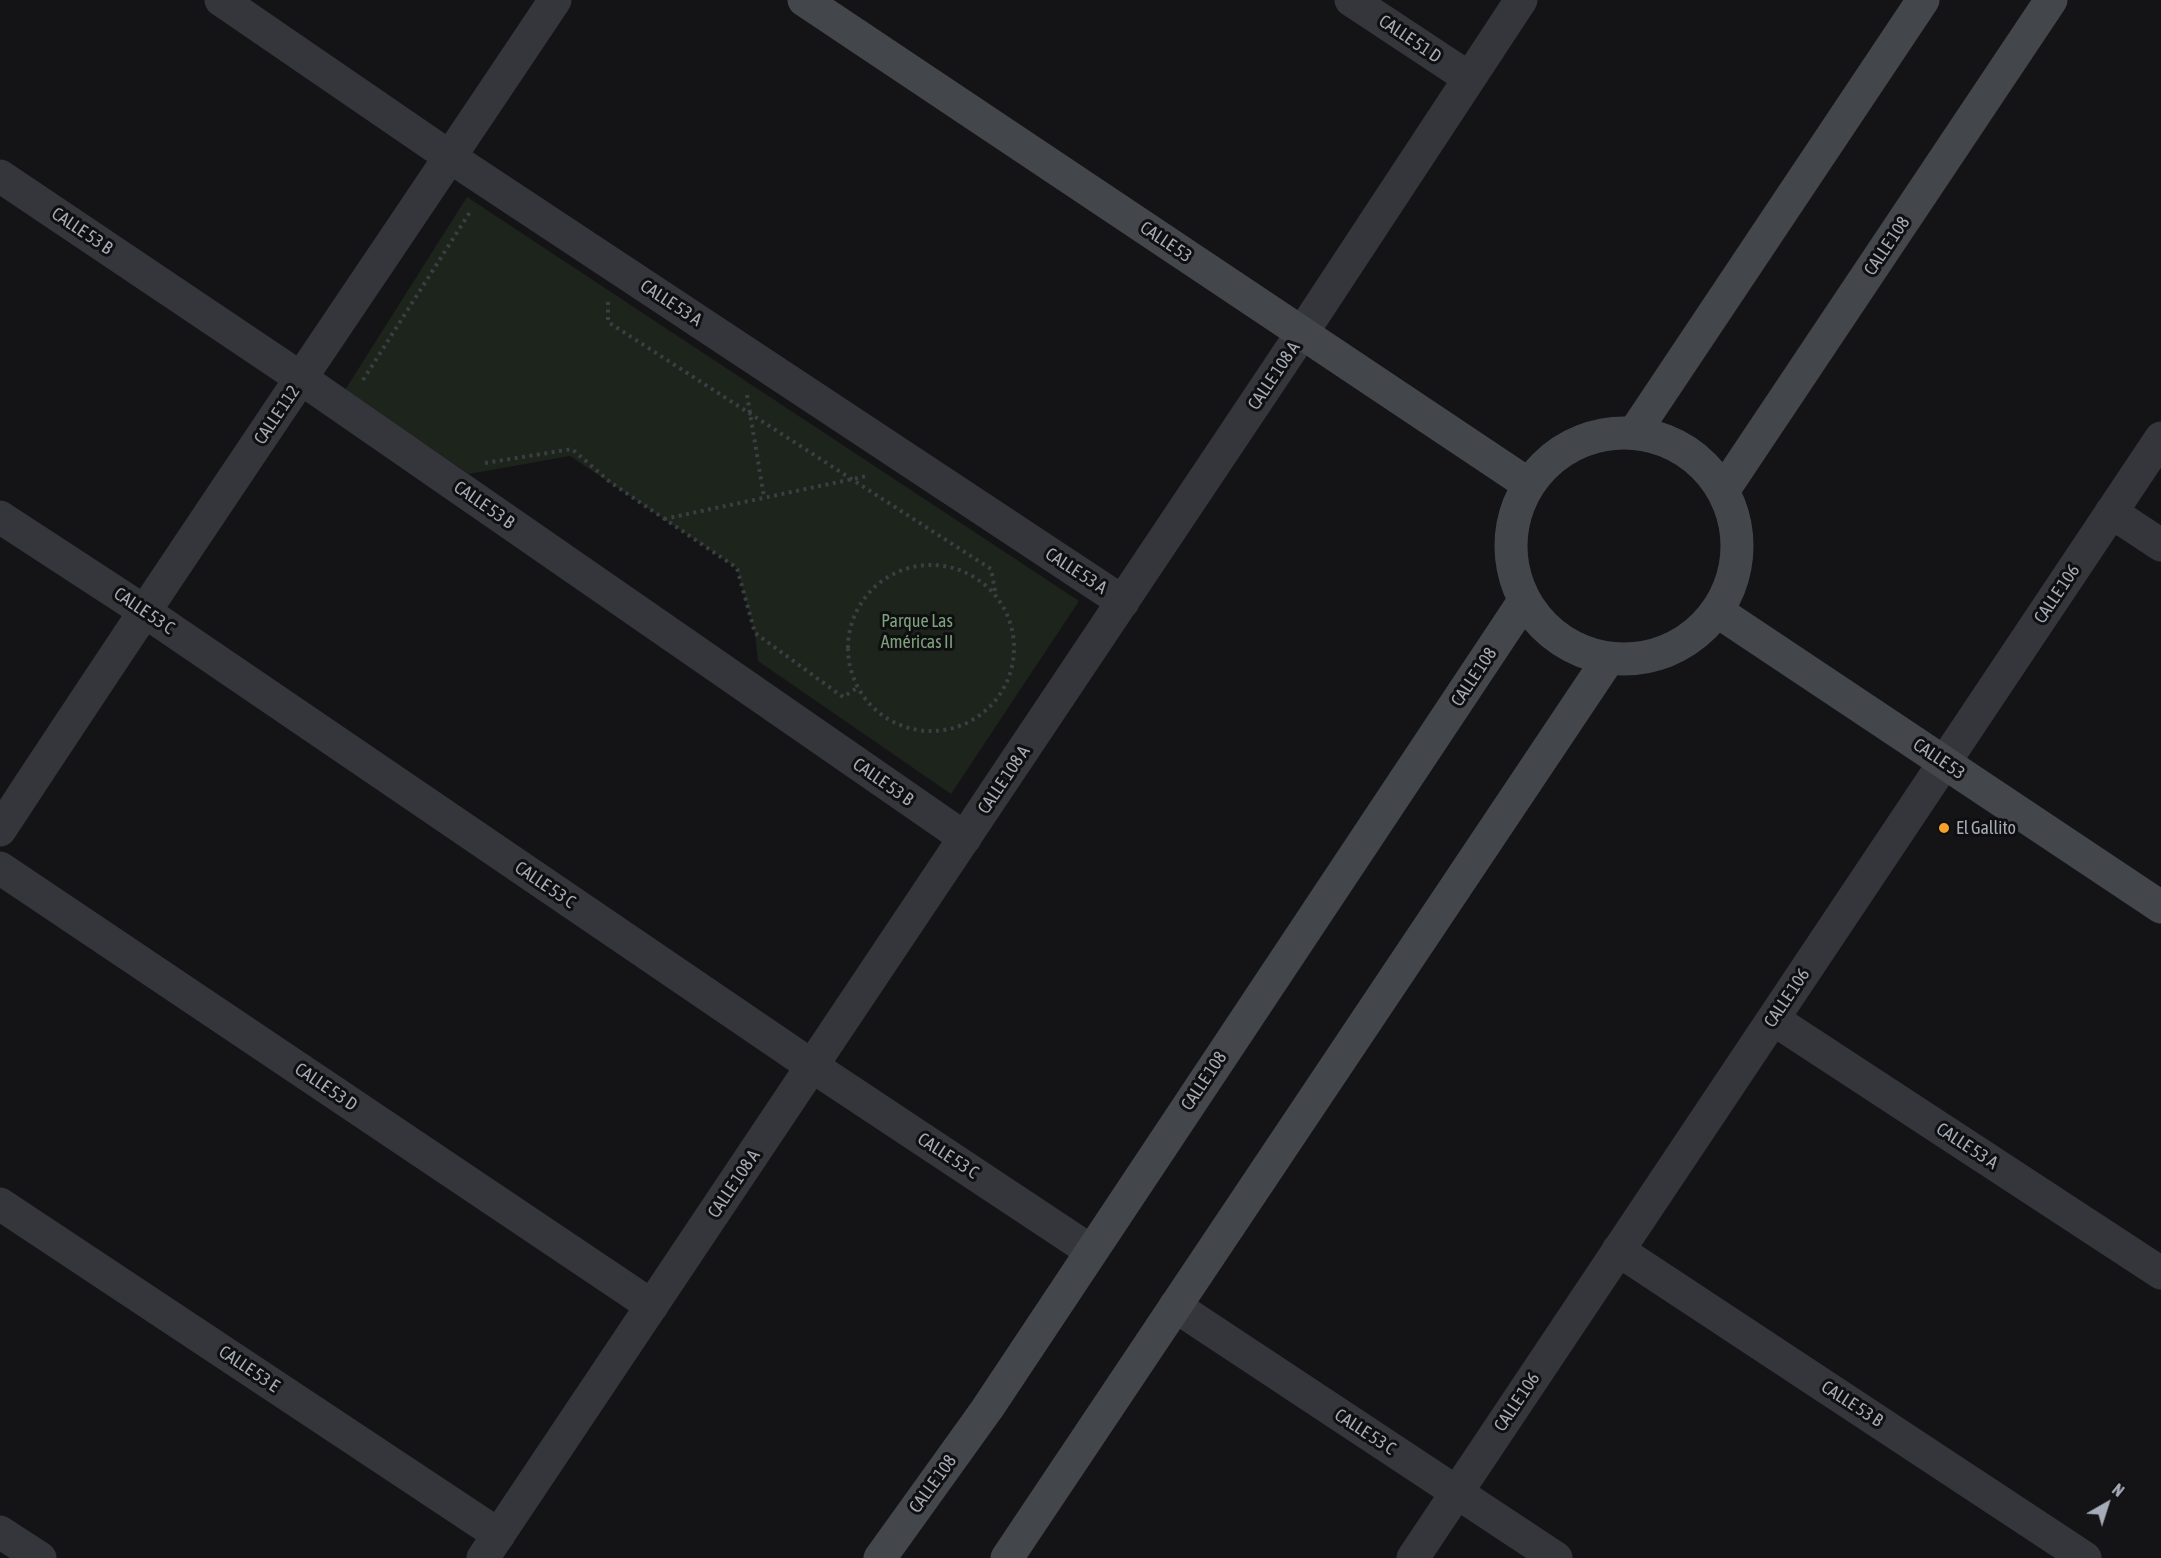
<!DOCTYPE html>
<meta charset="utf-8">
<style>
body{margin:0}
#map{position:relative;width:2161px;height:1558px;overflow:hidden;background:#141416;font-family:"Asap Condensed",sans-serif}
canvas{display:block}
.north{position:absolute;left:2077px;top:1474px;width:60px;height:60px;-webkit-text-stroke:4px #0f0f11;paint-order:stroke;rotate:39deg;font-size:16px;font-weight:700;line-height:24px;text-align:center;color:#a5acb7}
.north::after{content:'';display:block;margin:auto;width:21px;height:27px;background:#a5acb7;clip-path:polygon(50% 0,100% 100%,50% 72%,0 100%)}
</style>
<div id="map">
<canvas width="2161" height="1558"></canvas>
<div class="north">N</div>
</div>
<script>
const g = document.querySelector('canvas').getContext('2d');
g.lineJoin = 'round';
function fill(path, color) { g.fillStyle = color; g.fill(path, 'evenodd'); }
function trace(path, color, width, dash) { g.strokeStyle = color; g.lineWidth = width; g.lineCap = dash ? 'butt' : 'round'; g.setLineDash(dash || []); g.stroke(path); }
function write(font, color, halo, rows, align = 'center') {
  g.font = font + ' "Asap Condensed",sans-serif'; g.lineWidth = 6; g.setLineDash([]); g.textBaseline = 'middle'; g.strokeStyle = halo; g.fillStyle = color; for (const [text, x, y, turn = 0] of rows) {
    g.save(); g.translate(x, y); g.rotate((+turn || 0) * Math.PI / 180); g.textAlign = isNaN(turn) ? turn : align; if (halo) g.strokeText(text, 0, 0); g.fillText(text, 0, 0); g.restore();
  }
}
fill(new Path2D(`
 M 467,197 L 1079,601 L 951,794 L 758,661 L 755,633 L 737,568 L 570,456 L 469,474 L 345,390 Z`), '#1c241c');
trace(new Path2D(`
 M 608,302 L 608,322 L 991,569 L 996,596
 M 363,380 L 470,212
 M 747,395 L 764,497
 M 485,463 L 572,449 L 610,482 L 737,568 L 755,633 L 843,697 L 857,688
 M 664,519 L 867,476
 M848 648a83 83 0 1 1 166 0a83 83 0 1 1-166 0Z`), '#3b3e42', 4, [3, 4.5]);
trace(new Path2D(`
 M 221,0 L 450,157 L 1123,602
 M 1351,0 L 1469,78
 M 0,176 L 302,379 L 965,838
 M 2111,512 L 2161,545
 M 0,517 L 144,611 L 812,1066 L 1091,1251
 M 0,830 C 182,552 370,277 555,0
 M 0,868 L 652,1306
 M 1773,1019 L 2161,1273
 M 0,1204 L 499,1535
 M 1618,1250 L 2085,1558
 M 1175,1306 L 1556,1558
 M 0,1532 L 40,1558
 M 483,1558 L 1302,333 L 1521,0
 M 1413,1558 L 2161,438`), '#35363b', 33);
trace(new Path2D(`
 M 804,0 L 1528,484
 M 1634,433 L 1923,0
 M1511 546a113 113 0 1 1 226 0a113 113 0 1 1-226 0Z
 M 1723,491 L 2051,0
 M 1717,611 L 2161,907
 M 880,1558 L 987,1409 L 1524,601
 M 1007,1558 L 1609,658`), '#43464b', 33);
for (const [x, y, r, color] of [
 [1944,828,6,"#f7a02b"]
]) { const dot = new Path2D(); dot.arc(x, y, r, 0, 2 * Math.PI); g.fillStyle = color; g.fill(dot); trace(dot, '#0f0f11', 2); }
write('18px', '#a5acb7', '#0f0f11', [
 ["CALLE 51 D",1410,39,34],
 ["CALLE 53 B",82,231,34],
 ["CALLE 53",1166,242,34],
 ["CALLE 108",1887,246,-56],
 ["CALLE 53 A",671,303,33],
 ["CALLE 108 A",1274,376,-56],
 ["CALLE 112",277,415,-56],
 ["CALLE 53 B",484,505,35],
 ["CALLE 53 A",1076,571,33],
 ["CALLE 106",2057,594,-56],
 ["CALLE 53 C",144,611,34],
 ["CALLE 108",1474,677,-56],
 ["CALLE 53",1939,759,34],
 ["CALLE 108 A",1004,780,-56],
 ["CALLE 53 B",883,782,35],
 ["CALLE 53 C",545,885,34],
 ["CALLE 106",1787,998,-56],
 ["CALLE 108",1204,1081,-56],
 ["CALLE 53 D",326,1087,34],
 ["CALLE 53 A",1967,1146,33],
 ["CALLE 53 C",948,1156,33],
 ["CALLE 108 A",734,1184,-56],
 ["CALLE 53 E",249,1369,34],
 ["CALLE 106",1517,1402,-56],
 ["CALLE 53 B",1852,1404,33],
 ["CALLE 53 C",1365,1432,33],
 ["CALLE 108",933,1484,-54]
]);
write('18px', '#7da27c', '#0f0f11', [
 ["Parque Las",917,621],
 ["Américas II",917,642]
]);
write('18px', '#a5acb7', '#0f0f11', [
 ["El Gallito",1956,828]
], 'left');
</script>
